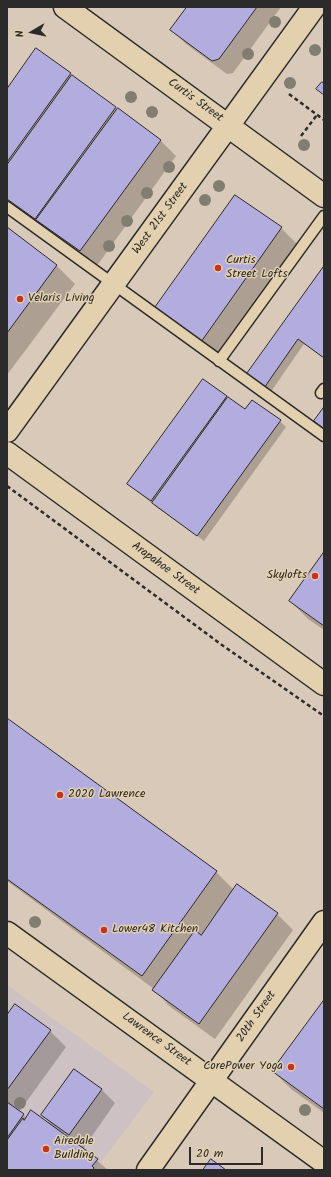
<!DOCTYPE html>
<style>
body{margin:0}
#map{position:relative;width:331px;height:1177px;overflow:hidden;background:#d9c9b8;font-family:Kalam,sans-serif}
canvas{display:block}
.frame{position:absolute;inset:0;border:8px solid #2b2b2b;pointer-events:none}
.north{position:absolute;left:12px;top:12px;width:40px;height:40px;-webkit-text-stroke:3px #e3d0ae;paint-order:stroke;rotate:261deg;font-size:11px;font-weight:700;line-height:16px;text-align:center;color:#2b2b2b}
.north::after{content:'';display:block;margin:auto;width:14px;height:18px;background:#2b2b2b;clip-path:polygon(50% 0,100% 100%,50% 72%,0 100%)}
.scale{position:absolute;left:189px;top:1147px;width:74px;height:18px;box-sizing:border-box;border:2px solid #2b2b2b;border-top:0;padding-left:5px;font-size:12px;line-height:14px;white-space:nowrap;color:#2b2b2b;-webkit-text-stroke:3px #e3d0ae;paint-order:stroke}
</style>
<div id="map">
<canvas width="331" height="1177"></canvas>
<div class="frame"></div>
<div class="north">N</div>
<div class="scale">20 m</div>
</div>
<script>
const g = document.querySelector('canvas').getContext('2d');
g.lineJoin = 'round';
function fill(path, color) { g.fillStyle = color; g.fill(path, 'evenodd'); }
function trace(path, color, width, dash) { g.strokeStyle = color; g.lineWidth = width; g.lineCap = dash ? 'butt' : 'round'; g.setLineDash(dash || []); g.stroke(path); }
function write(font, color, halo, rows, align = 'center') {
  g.font = font + ' Kalam,sans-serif'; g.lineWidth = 3; g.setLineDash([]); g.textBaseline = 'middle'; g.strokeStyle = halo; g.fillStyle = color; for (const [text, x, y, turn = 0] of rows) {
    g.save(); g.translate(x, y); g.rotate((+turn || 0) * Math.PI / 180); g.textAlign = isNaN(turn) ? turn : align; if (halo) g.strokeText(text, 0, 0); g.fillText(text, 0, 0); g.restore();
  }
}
fill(new Path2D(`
 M 7,985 L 154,1092 L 95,1170 L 7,1170 Z`), '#cdc1c3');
fill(new Path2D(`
 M 189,7 L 281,7 L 233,73 L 227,74 L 186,44 L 172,30 Z
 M 36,50 L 160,140 L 176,156 L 96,267 L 7,201 L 7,91 Z
 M 281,228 L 297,244 L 217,357 L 172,325 Z
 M 7,229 L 57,266 L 75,284 L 7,375 Z
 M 324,268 L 324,358 L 304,344 L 270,393 L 253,381 Z
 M 226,397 L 245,411 L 280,421 L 286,427 L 204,541 L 159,509 L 128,484 Z
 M 324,553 L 324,630 L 308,619 L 290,601 Z
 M 7,719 L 216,872 L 234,890 L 277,914 L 293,930 L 215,1039 L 169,1006 L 154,989 L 7,881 Z
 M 324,1002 L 324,1113 L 291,1089 L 273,1071 Z
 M 7,1016 L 50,1031 L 66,1047 L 19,1112 L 27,1118 L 54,1128 L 43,1115 L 101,1089 L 115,1103 L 83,1149 L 108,1170 L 7,1170 Z`), '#0003');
const building = new Path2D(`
 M 187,7 L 257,7 L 219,59 L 212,61 L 170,30 Z
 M 36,48 L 71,73 L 7,162 L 7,89 Z
 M 72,75 L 116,107 L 35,219 L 7,199 L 7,165 Z
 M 322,82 L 324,83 L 324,95 L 316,89 Z
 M 118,108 L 161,140 L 80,251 L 36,220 Z
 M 235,195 L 282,227 L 201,342 L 154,309 Z
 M 7,227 L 57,265 L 7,333 Z
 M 324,266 L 324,358 L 298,339 L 264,388 L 246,375 Z
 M 203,379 L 227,396 L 151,501 L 127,484 Z
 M 228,397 L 245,409 L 252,400 L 281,420 L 197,536 L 152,503 Z
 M 324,407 L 324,429 L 314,421 Z
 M 324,552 L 324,626 L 289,601 Z
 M 7,718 L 217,871 L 142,976 L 7,879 Z
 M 237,884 L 278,913 L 199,1024 L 152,990 L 195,930 L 201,935 Z
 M 324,1000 L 324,1109 L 272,1071 Z
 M 15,1004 L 51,1030 L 7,1090 L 7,1015 Z
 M 74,1069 L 102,1089 L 69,1135 L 41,1115 Z
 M 7,1102 L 24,1114 L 7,1138 Z
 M 31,1110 L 98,1159 L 92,1166 L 94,1168 L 93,1170 L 7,1170 L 7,1140 L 23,1118 L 24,1120 Z
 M 211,1159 L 226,1170 L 203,1170 Z`);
fill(building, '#b2adde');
trace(building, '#2b2b2b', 1);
const lane = new Path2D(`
 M 7,207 L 324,436
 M 219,361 L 324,216
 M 321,393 L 324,389`);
const secondary = new Path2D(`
 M 65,7 L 324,196
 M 7,431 L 314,7
 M 7,453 L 324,684
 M 7,933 L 324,1162
 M 148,1170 L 324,922`);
trace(lane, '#2b2b2b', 13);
trace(secondary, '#2b2b2b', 25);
trace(new Path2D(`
 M 289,94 L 324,120
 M 301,136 L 317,115
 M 7,486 L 222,645 L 324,716`), '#2b2b2b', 2.5, [4, 3]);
trace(lane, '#e3d0ae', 10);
trace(secondary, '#e3d0ae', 22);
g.fillStyle = '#817d71';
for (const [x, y] of [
 [275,22],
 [315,50],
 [248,54],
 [290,83],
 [131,97],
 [152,112],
 [304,145],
 [169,167],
 [219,186],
 [147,193],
 [205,200],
 [127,221],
 [109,246],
 [35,922],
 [20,1103],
 [305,1110]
]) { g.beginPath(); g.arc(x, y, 6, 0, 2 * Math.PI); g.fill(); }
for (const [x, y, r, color] of [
 [218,268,4,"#c8321e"],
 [20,299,4,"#c8321e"],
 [315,576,4,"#c8321e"],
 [60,795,4,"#c8321e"],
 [104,930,4,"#c8321e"],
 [291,1067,4,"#c8321e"],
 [46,1149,4,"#c8321e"]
]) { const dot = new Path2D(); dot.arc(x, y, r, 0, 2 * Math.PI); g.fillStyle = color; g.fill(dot); trace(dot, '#e3d0ae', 1.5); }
write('12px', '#2b2b2b', '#e3d0ae', [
 ["Curtis Street",195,101,36],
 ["West 21st Street",161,219,-54],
 ["Arapahoe Street",165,569,36],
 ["20th Street",257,1017,-55],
 ["Lawrence Street",156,1040,36]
]);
write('12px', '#2b2b2b', '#e3d0ae', [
 ["Curtis",226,261],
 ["Street Lofts",226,275],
 ["Velaris Living",28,299],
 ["Skylofts",307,576,"right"],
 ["2020 Lawrence",68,795],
 ["Lower48 Kitchen",112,930],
 ["CorePower Yoga",283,1067,"right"],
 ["Airedale",54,1142],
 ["Building",54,1156]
], 'left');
</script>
